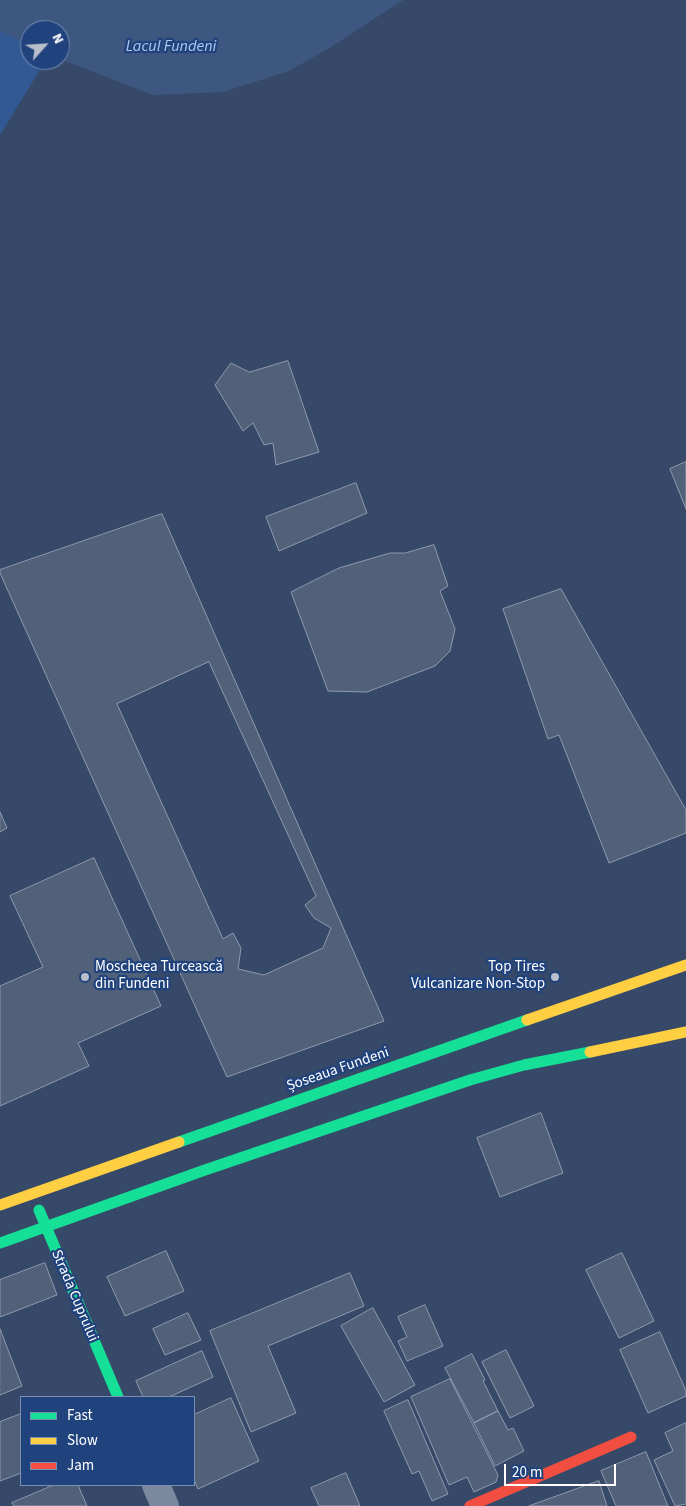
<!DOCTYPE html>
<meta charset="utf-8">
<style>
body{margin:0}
#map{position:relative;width:686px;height:1506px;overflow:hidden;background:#364968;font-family:"Source Sans 3",sans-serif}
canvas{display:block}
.legend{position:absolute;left:20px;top:1396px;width:175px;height:90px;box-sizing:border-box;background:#20437e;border:1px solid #798eb2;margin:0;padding:6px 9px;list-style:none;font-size:15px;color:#fff}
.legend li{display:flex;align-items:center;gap:10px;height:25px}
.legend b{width:25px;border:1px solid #798eb2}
.north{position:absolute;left:20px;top:20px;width:50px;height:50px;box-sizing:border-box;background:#20437e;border:1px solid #798eb2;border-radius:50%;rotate:64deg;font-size:14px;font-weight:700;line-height:20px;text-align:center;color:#fff}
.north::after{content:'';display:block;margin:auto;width:18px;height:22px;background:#b9bfca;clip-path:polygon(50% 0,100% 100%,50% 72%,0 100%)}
.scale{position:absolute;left:504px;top:1464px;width:112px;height:22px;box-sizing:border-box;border:2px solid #fff;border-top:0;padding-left:6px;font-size:15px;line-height:18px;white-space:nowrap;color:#fff;-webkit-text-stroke:4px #20437e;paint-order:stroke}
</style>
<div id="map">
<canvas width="686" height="1506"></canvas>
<ul class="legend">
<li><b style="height:6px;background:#16e098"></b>Fast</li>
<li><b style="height:6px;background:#ffcf43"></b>Slow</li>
<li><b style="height:6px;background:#f24e42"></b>Jam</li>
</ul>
<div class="north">N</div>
<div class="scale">20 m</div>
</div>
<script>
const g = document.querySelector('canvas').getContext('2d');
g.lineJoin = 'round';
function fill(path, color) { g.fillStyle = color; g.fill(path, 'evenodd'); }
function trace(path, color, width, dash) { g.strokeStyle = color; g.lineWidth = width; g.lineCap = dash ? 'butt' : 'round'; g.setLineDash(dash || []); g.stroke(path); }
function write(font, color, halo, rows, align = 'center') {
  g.font = font + ' "Source Sans 3",sans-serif'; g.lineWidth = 4.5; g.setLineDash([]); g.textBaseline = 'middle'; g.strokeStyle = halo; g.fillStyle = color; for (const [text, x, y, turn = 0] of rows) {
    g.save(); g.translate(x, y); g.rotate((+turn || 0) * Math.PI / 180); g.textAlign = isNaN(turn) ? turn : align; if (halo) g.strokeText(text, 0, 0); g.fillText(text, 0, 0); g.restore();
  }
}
fill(new Path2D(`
 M 0,31 L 30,45 L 30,60 L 46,60 L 0,135 Z`), '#335995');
fill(new Path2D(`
 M 0,0 L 403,0 L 328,49 L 289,71 L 223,92 L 153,95 L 60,59 L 60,30 L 30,30 L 30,45 L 0,31 Z`), '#3d5781');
const building = new Path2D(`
 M 288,361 L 319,452 L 276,465 L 273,443 L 264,445 L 253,423 L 243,431 L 215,385 L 231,363 L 249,372 Z
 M 686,462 L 686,509 L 670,469 Z
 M 356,483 L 367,513 L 279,551 L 266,517 Z
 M 162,514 L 384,1021 L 227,1077 L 0,573 L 0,570 Z
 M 434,545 L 448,586 L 440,591 L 455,629 L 450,651 L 435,666 L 367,692 L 328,691 L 291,592 L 339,568 L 390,553 L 405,553 Z
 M 561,589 L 686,810 L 686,833 L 609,863 L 559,735 L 548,739 L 503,609 Z
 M 209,662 L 316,896 L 305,905 L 314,918 L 331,928 L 323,948 L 264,975 L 238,969 L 241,948 L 233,933 L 223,939 L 117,704 Z
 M 0,812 L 7,828 L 0,832 Z
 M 94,858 L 161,1006 L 78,1043 L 89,1066 L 0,1106 L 0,986 L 43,967 L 10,896 Z
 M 541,1113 L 563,1173 L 500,1197 L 477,1138 Z
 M 166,1251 L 184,1291 L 125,1316 L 107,1277 Z
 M 622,1253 L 654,1321 L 619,1338 L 586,1270 Z
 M 45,1263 L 57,1295 L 0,1317 L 0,1280 Z
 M 350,1273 L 364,1306 L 268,1346 L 296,1413 L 251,1432 L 210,1331 Z
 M 425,1305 L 443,1346 L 407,1361 L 398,1341 L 407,1337 L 398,1317 Z
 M 373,1308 L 415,1385 L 384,1402 L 341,1326 Z
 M 188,1313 L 201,1340 L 165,1355 L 153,1329 Z
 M 0,1329 L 22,1386 L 0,1395 Z
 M 660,1332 L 686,1391 L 686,1396 L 648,1413 L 620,1350 Z
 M 506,1350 L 534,1406 L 510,1418 L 482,1362 Z
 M 202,1351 L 213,1377 L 169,1397 L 143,1397 L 136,1381 Z
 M 472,1354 L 485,1380 L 483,1381 L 498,1411 L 474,1423 L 445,1368 Z
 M 450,1379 L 498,1475 L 496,1482 L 474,1492 L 467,1477 L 449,1485 L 411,1397 Z
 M 231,1398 L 259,1461 L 198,1489 L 194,1480 L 194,1415 Z
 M 408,1400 L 448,1494 L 432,1501 L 419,1471 L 412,1474 L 384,1411 Z
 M 498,1411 L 508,1430 L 513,1428 L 524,1451 L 495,1466 L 474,1423 Z
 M 21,1414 L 21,1473 L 0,1481 L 0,1422 Z
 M 686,1423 L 686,1504 L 675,1506 L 654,1460 L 673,1451 L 665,1433 Z
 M 646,1452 L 668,1506 L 616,1506 L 601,1471 Z
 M 346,1473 L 360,1506 L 319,1506 L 311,1488 Z
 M 599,1481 L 607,1506 L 529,1506 Z
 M 54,1485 L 78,1485 L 87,1506 L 14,1506 L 12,1503 Z`);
fill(building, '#52617a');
trace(building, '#8f9aad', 1);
trace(new Path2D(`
 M 156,1485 L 165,1506`), '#7b899f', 28);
trace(new Path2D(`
 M 179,1142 L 527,1020
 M 39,1210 L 118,1397
 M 0,1243 L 205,1170 L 470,1080 L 524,1065 L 590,1052`), '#16e098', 11);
trace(new Path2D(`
 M 527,1020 L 686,965
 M 590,1052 L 686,1032
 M 0,1205 L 179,1142`), '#ffcf43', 11);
trace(new Path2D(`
 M 470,1506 L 631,1437`), '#f24e42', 11);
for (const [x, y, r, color] of [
 [85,977,5,"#b9bfca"],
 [555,977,5,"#b9bfca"]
]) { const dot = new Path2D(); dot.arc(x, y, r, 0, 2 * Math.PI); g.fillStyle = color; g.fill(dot); trace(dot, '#20437e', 2); }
write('15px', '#fff', '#20437e', [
 ["Moscheea Turcească",95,968],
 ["din Fundeni",95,985],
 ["Top Tires",545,968,"right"],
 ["Vulcanizare Non-Stop",545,985,"right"]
], 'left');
write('15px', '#fff', '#20437e', [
 ["Șoseaua Fundeni",338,1070,-19],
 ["Strada Cuprului",74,1296,67]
]);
write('italic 16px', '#afc8ef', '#20437e', [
 ["Lacul Fundeni",171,47]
]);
</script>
